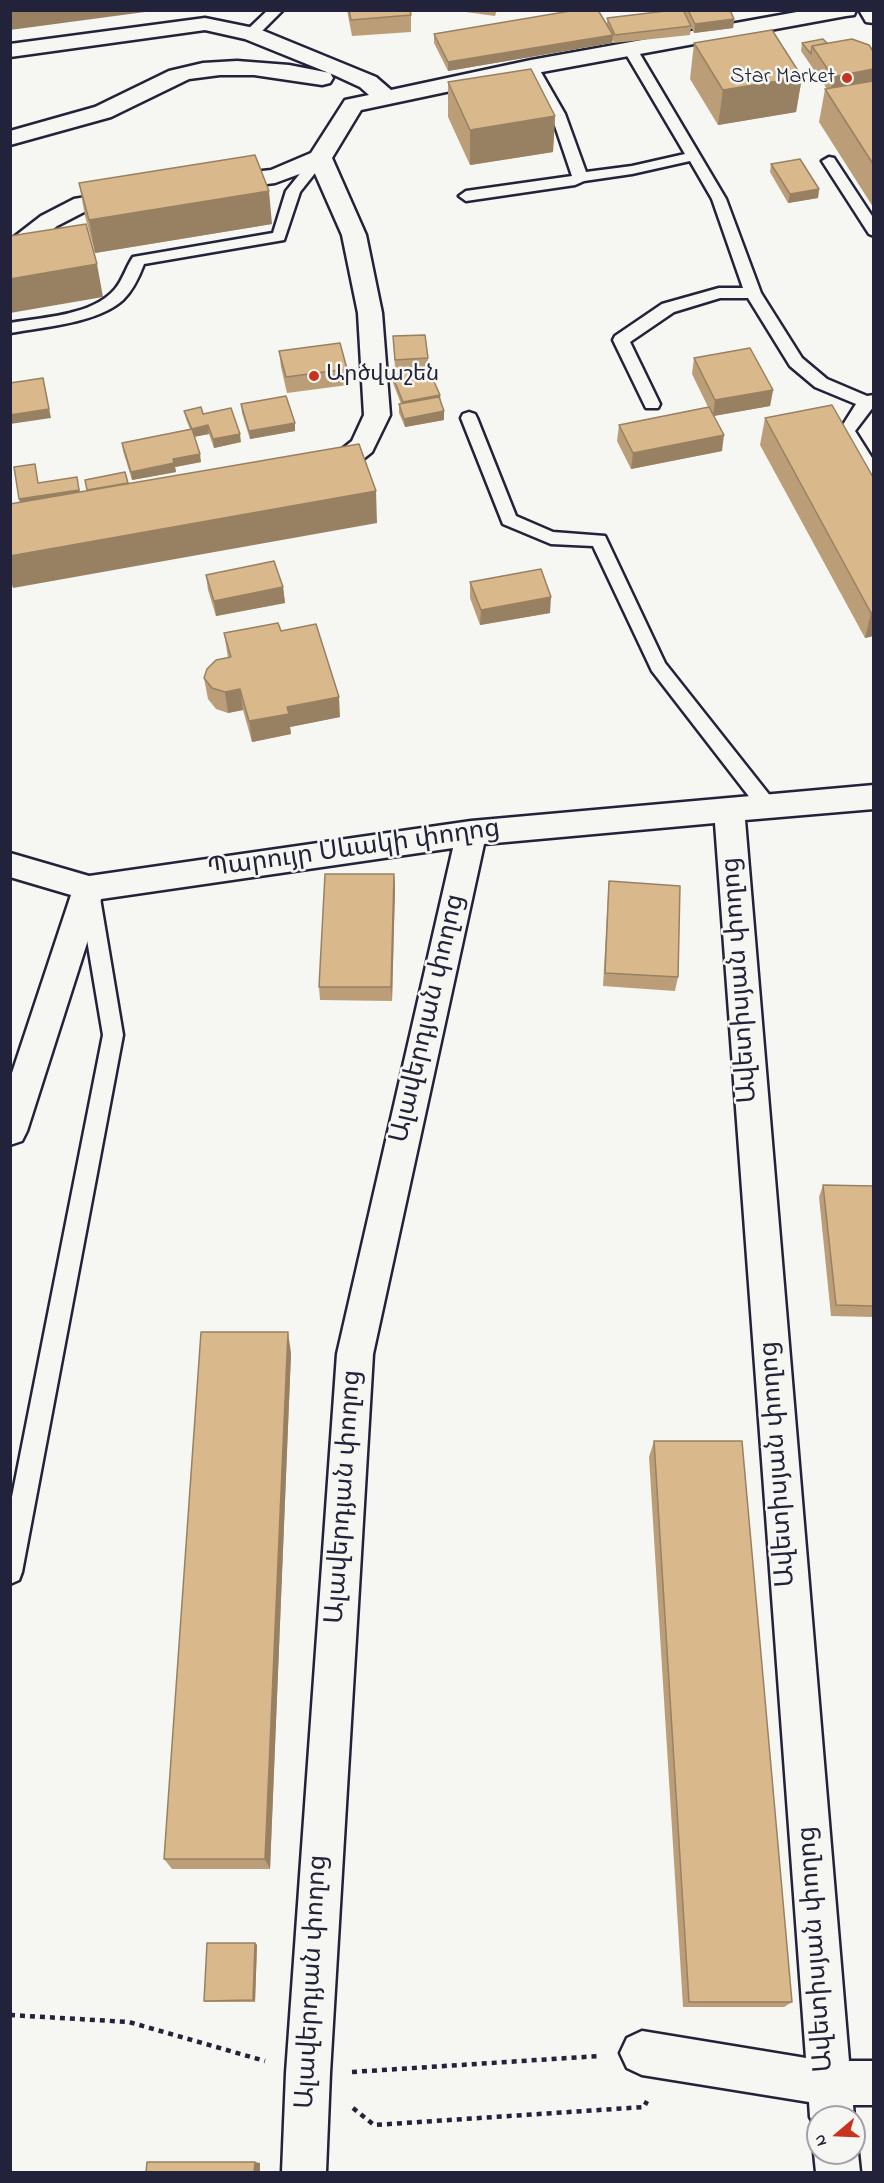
<!DOCTYPE html>
<meta charset="utf-8">
<style>
body{margin:0}
#map{position:relative;width:884px;height:2183px;overflow:hidden;background:#f6f6f2;font-family:"Indie Flower",sans-serif}
canvas{display:block}
.frame{position:absolute;inset:0;border:12px solid #22223b;pointer-events:none}
.north{position:absolute;left:806px;top:2105px;width:60px;height:60px;box-sizing:border-box;background:#f6f6f2;border:2px solid #a1a1a9;border-radius:50%;rotate:251deg;font-size:16px;font-weight:700;line-height:24px;text-align:center;color:#22223b}
.north::after{content:'';display:block;margin:auto;width:21px;height:27px;background:#c8321e;clip-path:polygon(50% 0,100% 100%,50% 72%,0 100%)}
</style>
<div id="map">
<canvas width="884" height="2183"></canvas>
<div class="frame"></div>
<div class="north">N</div>
</div>
<script>
const g = document.querySelector('canvas').getContext('2d');
g.lineJoin = 'round';
function trace(path, color, width, dash) { g.strokeStyle = color; g.lineWidth = width; g.lineCap = dash ? 'butt' : 'round'; g.setLineDash(dash || []); g.stroke(path); }
function fill(path, color) { g.fillStyle = color; g.fill(path, 'evenodd'); }
function write(font, color, halo, rows, align = 'center') {
  g.font = font + ' "Indie Flower","Noto Sans Armenian",sans-serif'; g.lineWidth = 5; g.setLineDash([]); g.textBaseline = 'middle'; g.strokeStyle = halo; g.fillStyle = color; for (const [text, x, y, turn = 0] of rows) {
    g.save(); g.translate(x, y); g.rotate((+turn || 0) * Math.PI / 180); g.textAlign = isNaN(turn) ? turn : align; if (halo) g.strokeText(text, 0, 0); g.fillText(text, 0, 0); g.restore();
  }
}
const lane = new Path2D(`
 M 268,10 L 283,10 L 256,37 L 246,37 L 244,34 L 246,31 Z
 M 630,45 L 637,49 L 726,199 L 761,293 L 802,358 L 827,379 L 867,396 L 874,395 L 874,406 L 855,431 L 874,461 L 874,482 L 868,480 L 839,431 L 856,404 L 815,387 L 790,366 L 748,298 L 720,298 L 674,312 L 630,342 L 660,404 L 658,408 L 646,408 L 644,404 L 613,340 L 615,336 L 662,304 L 719,288 L 743,288 L 712,199 L 690,161 L 632,174 L 584,181 L 575,185 L 466,201 L 459,196 L 466,191 L 572,176 L 551,114 L 524,67 L 531,63 L 538,67 L 565,114 L 586,172 L 632,166 L 685,154 L 623,49 Z
 M 320,154 L 327,158 L 300,192 L 284,240 L 144,264 C 139,277 133,290 123,300 C 98,323 43,327 10,333 L 10,323 C 43,317 92,316 115,289 C 123,280 126,267 133,257 L 273,233 L 286,191 L 315,155 Z
 M 829,157 L 834,158 L 874,219 L 874,236 L 869,234 L 822,161 Z
 M 469,412 L 475,414 L 477,418 L 516,516 L 553,532 L 605,536 L 665,663 L 775,802 L 778,807 L 775,812 L 768,814 L 761,812 L 652,671 L 593,546 L 551,544 L 503,524 L 461,418 L 463,414 Z
 M 89,884 L 96,886 L 99,892 L 123,1035 L 22,1572 L 19,1580 L 10,1584 L 10,1507 L 103,1035 L 79,892 L 82,886 Z`);
const street = new Path2D(`
 M 808,10 L 856,10 L 854,15 L 846,16 L 531,74 L 361,110 L 332,158 L 366,235 L 382,313 L 390,415 L 372,452 L 347,472 L 324,477 L 315,474 L 311,468 L 315,462 L 331,458 L 352,441 L 364,415 L 358,313 L 342,235 L 313,169 L 275,183 L 218,190 L 210,188 L 206,183 L 210,178 L 218,176 L 271,170 L 311,153 L 345,100 L 369,95 L 360,87 L 334,75 L 245,39 L 205,30 L 10,57 L 10,44 L 205,18 L 259,29 L 376,77 L 391,90 L 531,60 Z
 M 237,61 L 289,65 L 330,73 L 333,78 L 330,83 L 322,85 L 254,75 L 220,75 L 189,79 L 111,117 L 10,145 L 10,131 L 95,107 L 169,71 L 203,63 Z
 M 126,190 L 134,192 L 138,197 L 134,202 L 88,210 L 57,226 L 18,257 L 10,259 L 10,240 L 41,216 L 74,199 Z
 M 874,785 L 874,809 L 745,820 L 849,2061 L 874,2061 L 874,2105 L 853,2105 L 854,2117 L 818,2117 L 818,2133 L 810,2117 L 809,2102 L 642,2075 L 627,2068 L 620,2053 L 627,2038 L 642,2031 L 806,2058 L 715,823 L 484,844 L 373,1354 L 330,2073 L 326,2172 L 282,2172 L 286,2073 L 337,1354 L 453,848 L 101,899 L 27,1131 L 22,1141 L 10,1145 L 10,1079 L 71,895 L 10,877 L 10,853 L 89,876 L 471,821 Z
 M 818,2143 L 818,2153 L 854,2153 L 854,2143 L 858,2153 L 860,2172 L 816,2172 L 814,2153 Z`);
const secondary = new Path2D(`
 M 859,10 L 874,10 L 874,23 L 866,22 Z`);
trace(lane, '#22223b', 5);
trace(street, '#22223b', 5);
trace(secondary, '#22223b', 5);
trace(new Path2D(`
 M 10,2015 L 129,2022 L 265,2061
 M 352,2072 L 599,2056
 M 353,2108 L 374,2125 L 644,2107 L 647,2101`), '#22223b', 4.5, [5, 5]);
fill(lane, '#f6f6f2');
fill(street, '#f6f6f2');
fill(secondary, '#f6f6f2');
fill(new Path2D(`
 M 347,10 L 410,10 L 411,15 L 411,32 L 352,36 Z
 M 451,10 L 497,10 L 495,16 Z
 M 674,10 L 730,10 L 734,19 L 733,28 L 694,33 L 691,27 L 690,35 L 614,43 L 613,40 L 612,43 L 448,71 L 434,43 L 434,34 L 607,24 L 607,18 Z
 M 694,43 L 802,77 L 796,112 L 718,125 L 690,79 Z
 M 802,43 L 827,43 L 873,51 L 873,207 L 819,122 L 825,89 L 827,89 L 801,51 Z
 M 448,82 L 555,116 L 553,152 L 470,165 L 448,117 Z
 M 771,164 L 819,189 L 818,198 L 788,203 L 770,172 Z
 M 79,183 L 272,224 L 95,253 L 85,216 Z
 M 393,336 L 428,358 L 428,367 L 395,368 Z
 M 279,351 L 347,369 L 348,385 L 287,393 L 281,367 Z
 M 694,358 L 773,390 L 770,406 L 714,416 L 722,451 L 631,469 L 617,441 L 619,425 L 708,407 L 692,374 Z
 M 392,375 L 440,395 L 444,420 L 405,427 L 399,413 L 399,404 L 401,404 L 393,383 Z
 M 241,404 L 295,423 L 295,431 L 250,439 L 242,413 Z
 M 184,411 L 203,414 L 241,442 L 214,448 L 209,434 L 194,437 L 201,462 L 175,467 L 176,472 L 132,480 L 123,451 L 122,443 L 190,429 L 186,419 Z
 M 765,418 L 873,477 L 873,636 L 865,638 L 760,445 Z
 M 206,575 L 283,587 L 285,603 L 216,616 L 208,590 Z
 M 470,582 L 550,613 L 480,625 L 470,598 Z
 M 281,631 L 340,717 L 290,727 L 291,734 L 252,742 L 243,710 L 228,713 L 216,709 L 208,699 L 204,678 L 228,658 L 224,633 Z
 M 394,874 L 395,888 L 392,1001 L 320,1000 L 319,987 Z
 M 609,881 L 678,977 L 675,991 L 603,986 L 608,895 Z
 M 823,1185 L 873,1186 L 873,1317 L 831,1316 L 819,1197 Z
 M 291,1353 L 270,1869 L 172,1869 L 164,1859 Z
 M 654,1441 L 792,2002 L 784,2007 L 683,2007 L 649,1457 Z
 M 255,1943 L 257,1945 L 255,2002 L 206,2002 L 204,2001 Z`), '#bb9e78');
fill(new Path2D(`
 M 10,10 L 160,10 L 10,30 Z
 M 734,19 L 733,28 L 694,33 L 695,24 Z
 M 613,35 L 612,43 L 448,71 L 448,62 Z
 M 873,69 L 873,85 L 830,93 L 833,77 Z
 M 802,77 L 796,112 L 718,125 L 723,90 Z
 M 555,116 L 553,152 L 470,165 L 470,130 Z
 M 819,189 L 818,198 L 788,203 L 790,194 Z
 M 269,191 L 272,224 L 95,253 L 89,220 Z
 M 97,264 L 103,297 L 10,313 L 10,279 Z
 M 43,378 L 51,418 L 10,424 L 10,415 Z
 M 773,390 L 770,406 L 713,416 L 715,400 Z
 M 440,395 L 440,403 L 404,410 L 403,402 Z
 M 444,411 L 444,420 L 405,427 L 404,419 Z
 M 295,423 L 295,431 L 250,439 L 249,431 Z
 M 208,425 L 209,434 L 193,437 L 192,429 Z
 M 240,434 L 241,442 L 214,448 L 213,439 Z
 M 724,435 L 722,451 L 631,469 L 633,453 Z
 M 200,454 L 201,462 L 175,467 L 176,472 L 132,480 L 131,472 L 173,459 Z
 M 77,477 L 81,498 L 21,507 L 19,499 Z
 M 376,491 L 377,523 L 13,588 L 10,579 L 10,556 Z
 M 283,587 L 285,603 L 216,616 L 214,601 Z
 M 551,597 L 550,613 L 480,625 L 481,610 Z
 M 873,612 L 873,636 L 865,638 L 871,613 Z
 M 240,689 L 243,710 L 228,713 L 225,692 Z
 M 339,697 L 340,717 L 290,727 L 291,734 L 252,742 L 249,721 L 287,707 Z
 M 394,874 L 395,888 L 392,1001 L 391,987 Z
 M 288,1332 L 291,1353 L 270,1869 L 265,1859 Z
 M 255,1943 L 257,1945 L 255,2002 L 253,2000 Z
 M 255,2162 L 260,2163 L 260,2172 L 254,2172 Z`), '#988162');
const building = new Path2D(`
 M 349,10 L 410,10 L 411,15 L 351,20 Z
 M 576,10 L 598,10 L 613,35 L 448,62 L 434,34 Z
 M 674,10 L 683,10 L 691,26 L 615,35 L 607,18 Z
 M 688,10 L 730,10 L 734,19 L 695,24 Z
 M 772,30 L 802,77 L 723,90 L 694,43 Z
 M 823,39 L 827,43 L 812,46 L 811,54 L 802,43 Z
 M 852,39 L 869,45 L 873,51 L 873,69 L 833,77 L 812,46 Z
 M 531,69 L 555,116 L 470,130 L 448,82 Z
 M 873,81 L 873,164 L 825,89 Z
 M 255,155 L 269,191 L 89,220 L 79,183 Z
 M 800,159 L 819,189 L 790,194 L 771,164 Z
 M 86,224 L 97,264 L 10,279 L 10,236 Z
 M 425,335 L 428,358 L 395,360 L 393,336 Z
 M 340,343 L 347,369 L 286,377 L 279,351 Z
 M 750,348 L 773,390 L 715,400 L 694,358 Z
 M 428,368 L 440,395 L 403,402 L 392,375 Z
 M 43,378 L 49,409 L 10,415 L 10,383 Z
 M 286,396 L 295,423 L 249,431 L 241,404 Z
 M 439,397 L 444,411 L 404,419 L 399,404 Z
 M 832,405 L 873,477 L 873,612 L 871,613 L 765,418 Z
 M 201,407 L 203,414 L 231,408 L 240,434 L 213,439 L 208,425 L 192,429 L 184,411 Z
 M 709,407 L 724,435 L 633,453 L 619,425 Z
 M 192,429 L 200,454 L 173,459 L 174,463 L 131,472 L 122,443 Z
 M 359,444 L 376,491 L 10,556 L 10,504 Z
 M 35,464 L 38,483 L 77,477 L 79,490 L 19,499 L 14,467 Z
 M 125,472 L 128,483 L 87,490 L 85,480 Z
 M 274,561 L 283,587 L 214,601 L 206,575 Z
 M 541,569 L 551,597 L 481,610 L 470,582 Z
 M 278,623 L 281,631 L 316,624 L 339,697 L 287,707 L 289,714 L 249,721 L 240,689 L 225,692 L 212,688 L 204,678 L 207,669 L 216,660 L 231,657 L 224,633 Z
 M 325,874 L 394,874 L 391,987 L 319,987 Z
 M 609,881 L 680,886 L 678,977 L 605,973 Z
 M 823,1185 L 873,1186 L 873,1306 L 836,1305 Z
 M 201,1332 L 288,1332 L 265,1859 L 164,1859 Z
 M 654,1441 L 742,1441 L 792,2002 L 689,2002 Z
 M 207,1943 L 255,1943 L 253,2000 L 204,2001 Z
 M 147,2162 L 255,2162 L 254,2172 L 146,2172 Z`);
fill(building, '#d9b88c');
trace(building, '#988162', 1.5);
for (const [x, y, r, color] of [
 [847,78,6,"#c8321e"],
 [314,376,6,"#c8321e"]
]) { const dot = new Path2D(); dot.arc(x, y, r, 0, 2 * Math.PI); g.fillStyle = color; g.fill(dot); trace(dot, '#f6f6f2', 2); }
write('22px', '#22223b', '#f6f6f2', [
 ["Star Market",835,78],
 ["Արծվաշեն",326,376,"left"]
], 'right');
write('26px', '#22223b', '#f6f6f2', [
 ["Պարույր Սևակի փողոց",354,851,-8],
 ["Ավետիսյան փողոց",742,980,-94],
 ["Ալավերդյան փողոց",430,1019,-77],
 ["Ավետիսյան փողոց",780,1464,-94],
 ["Ալավերդյան փողոց",346,1497,-86],
 ["Ավետիսյան փողոց",818,1949,-94],
 ["Ալավերդյան փողոց",314,1982,-87]
]);
</script>
